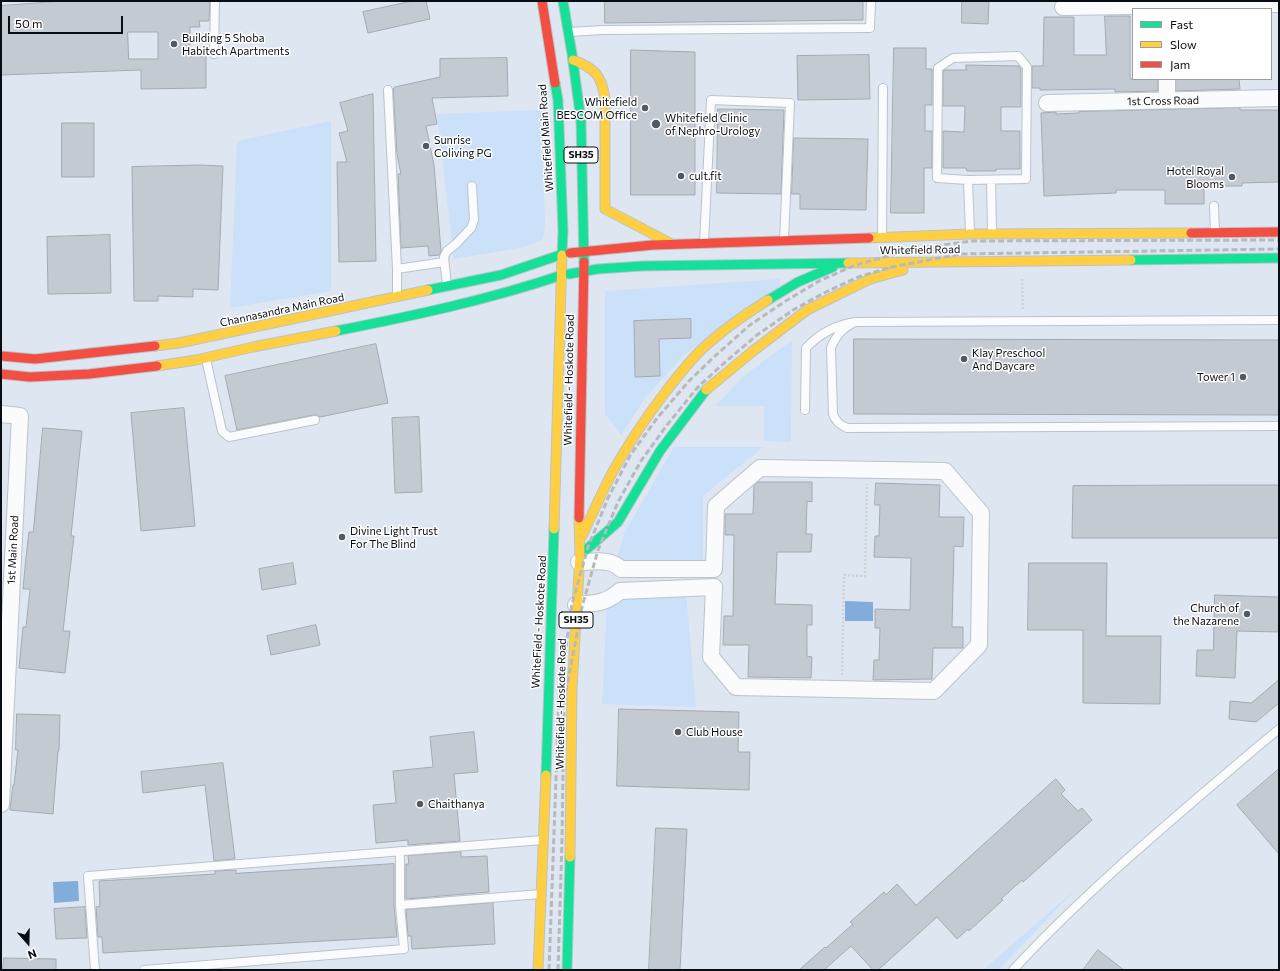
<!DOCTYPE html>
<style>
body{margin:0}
#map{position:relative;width:1280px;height:971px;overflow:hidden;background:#dee7f1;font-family:Commissioner,sans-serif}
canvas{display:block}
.frame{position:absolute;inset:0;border:2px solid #080d13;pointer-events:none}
.legend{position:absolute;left:1132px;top:8px;width:140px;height:72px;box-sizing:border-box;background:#fff;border:1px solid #9c9ea1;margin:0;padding:5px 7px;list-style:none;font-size:12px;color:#080d13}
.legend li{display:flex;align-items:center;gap:8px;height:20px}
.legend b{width:20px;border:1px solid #9c9ea1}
.north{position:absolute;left:8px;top:923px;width:40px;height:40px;-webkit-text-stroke:3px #fff;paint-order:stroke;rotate:160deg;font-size:11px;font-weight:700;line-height:16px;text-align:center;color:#080d13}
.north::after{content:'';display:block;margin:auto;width:14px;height:18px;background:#080d13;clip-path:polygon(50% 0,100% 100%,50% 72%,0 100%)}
.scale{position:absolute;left:8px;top:16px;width:115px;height:18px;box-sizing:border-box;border:2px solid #080d13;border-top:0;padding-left:5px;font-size:12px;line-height:14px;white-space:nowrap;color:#080d13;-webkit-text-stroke:3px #fff;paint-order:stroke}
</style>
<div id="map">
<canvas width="1280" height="971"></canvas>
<div class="frame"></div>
<ul class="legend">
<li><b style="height:5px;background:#16e098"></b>Fast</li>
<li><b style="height:5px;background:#ffcf43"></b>Slow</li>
<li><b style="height:5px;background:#f24e42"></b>Jam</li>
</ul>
<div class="north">N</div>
<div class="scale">50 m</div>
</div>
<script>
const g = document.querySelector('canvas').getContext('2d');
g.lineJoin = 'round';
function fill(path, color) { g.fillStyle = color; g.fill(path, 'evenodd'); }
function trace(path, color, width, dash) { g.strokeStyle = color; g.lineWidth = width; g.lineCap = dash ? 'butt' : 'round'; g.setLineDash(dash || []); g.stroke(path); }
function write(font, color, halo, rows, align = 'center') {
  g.font = font + ' Commissioner,sans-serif'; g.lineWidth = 3; g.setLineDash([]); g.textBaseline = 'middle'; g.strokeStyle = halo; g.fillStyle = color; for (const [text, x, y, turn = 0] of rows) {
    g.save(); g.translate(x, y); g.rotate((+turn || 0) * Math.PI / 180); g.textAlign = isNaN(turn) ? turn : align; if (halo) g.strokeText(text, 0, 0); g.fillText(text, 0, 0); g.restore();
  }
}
fill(new Path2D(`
 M 541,110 L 545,223 L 543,239 L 525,247 L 454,259 L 437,114 Z
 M 331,121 L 331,291 L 230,308 L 237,141 Z
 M 780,279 L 779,286 L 684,355 L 645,398 L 621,435 L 605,414 L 605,291 Z
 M 792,340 L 791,442 L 764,441 L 764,406 L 715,406 L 745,375 Z
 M 674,447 L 763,447 L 703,496 L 703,562 L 616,560 L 625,532 Z
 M 686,592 L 696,707 L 602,704 L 607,604 L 629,593 Z
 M 1076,889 L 998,970 L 983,970 Z`), '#cbe0f9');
fill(new Path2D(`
 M 845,601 L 873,602 L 873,621 L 845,621 Z
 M 78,881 L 79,901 L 54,903 L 53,882 Z`), '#82acda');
const building = new Path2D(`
 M 62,1 L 210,1 L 209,21 L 199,21 L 200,27 L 190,27 L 190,56 L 206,56 L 206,88 L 141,89 L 141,70 L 1,75 L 1,6 ZM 128,32 L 158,32 L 158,59 L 129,59 Z
 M 413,1 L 426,1 L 430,19 L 368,33 L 363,12 Z
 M 605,1 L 863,1 L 863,20 L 605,23 Z
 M 962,1 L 989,1 L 988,24 L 962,23 Z
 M 1105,16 L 1130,16 L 1130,79 L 1158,79 L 1158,91 L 1115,92 L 1115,89 L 1040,90 L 1040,88 L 1032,88 L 1032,66 L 1043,66 L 1044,17 L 1074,17 L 1074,55 L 1106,55 Z
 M 894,48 L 926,48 L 926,69 L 932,69 L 932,105 L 925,105 L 925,131 L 932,131 L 932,168 L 924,168 L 924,213 L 891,213 Z
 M 631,50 L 695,52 L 695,195 L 631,195 Z
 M 869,55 L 870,99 L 798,100 L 797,56 Z
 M 507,58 L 508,96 L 432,98 L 437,124 L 426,126 L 434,165 L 441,251 L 439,255 L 429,256 L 428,246 L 401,248 L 398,174 L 401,174 L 397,154 L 393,89 L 395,87 L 440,77 L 440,59 Z
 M 966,65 L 1019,66 L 1021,69 L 1021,107 L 1001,107 L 1001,131 L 1020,131 L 1020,169 L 996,169 L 996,171 L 967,171 L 966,168 L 943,168 L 943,131 L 964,132 L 965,106 L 943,106 L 943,71 L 946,70 L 966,70 Z
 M 1176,79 L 1239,79 L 1240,89 L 1176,91 Z
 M 373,94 L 376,261 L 339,262 L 337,162 L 347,162 L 339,133 L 348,131 L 340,103 Z
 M 1240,108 L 1240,110 L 1279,110 L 1279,182 L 1242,183 L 1242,186 L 1204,186 L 1204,204 L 1165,204 L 1165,190 L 1116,190 L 1116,193 L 1044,196 L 1041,113 L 1056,112 L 1056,114 L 1079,113 L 1079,112 Z
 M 718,109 L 784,110 L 781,194 L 717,193 Z
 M 62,123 L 94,123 L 94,177 L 62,177 Z
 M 794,138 L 868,139 L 866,210 L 800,209 L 800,194 L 792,194 Z
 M 199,165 L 223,166 L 218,290 L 193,289 L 193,297 L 158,296 L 158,301 L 134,301 L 132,167 Z
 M 110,235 L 111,293 L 48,294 L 47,237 Z
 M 691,319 L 691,338 L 659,339 L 660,376 L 635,377 L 634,321 Z
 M 854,339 L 1279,340 L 1279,415 L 854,414 Z
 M 376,344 L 388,403 L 320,417 L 317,415 L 314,415 L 237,430 L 225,376 Z
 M 184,408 L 195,526 L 141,531 L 131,413 Z
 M 419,417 L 422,492 L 395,493 L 392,418 Z
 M 43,428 L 82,431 L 71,536 L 74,536 L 63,631 L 70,631 L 65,673 L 19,668 L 23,627 L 26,627 L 30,589 L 23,589 L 26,557 L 29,532 L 33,532 Z
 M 758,482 L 812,482 L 812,502 L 807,501 L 806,534 L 812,534 L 811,552 L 777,552 L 775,604 L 812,605 L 812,625 L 807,625 L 807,656 L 812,657 L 811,678 L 748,677 L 749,645 L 723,645 L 724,616 L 733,616 L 734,535 L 725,535 L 725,514 L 753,514 L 754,486 Z
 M 876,483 L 940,485 L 939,517 L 964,517 L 963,547 L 954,546 L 952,627 L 963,627 L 963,648 L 933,648 L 932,679 L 873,680 L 874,660 L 879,660 L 880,628 L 875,628 L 875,609 L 910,610 L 911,558 L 874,557 L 875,536 L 879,536 L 880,505 L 875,505 Z
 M 1205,485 L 1279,485 L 1279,538 L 1072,538 L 1073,486 Z
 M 293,563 L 296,584 L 262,590 L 259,569 Z
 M 1029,563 L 1107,563 L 1106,636 L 1161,636 L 1160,704 L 1083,703 L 1083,630 L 1028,630 Z
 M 1215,595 L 1279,597 L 1279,632 L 1237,631 L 1235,678 L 1196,676 L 1197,650 L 1213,650 Z
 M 316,625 L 320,645 L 271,655 L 267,636 Z
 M 1279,680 L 1279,703 L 1256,722 L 1229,719 L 1230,701 L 1251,703 Z
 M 619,709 L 739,712 L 738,752 L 750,752 L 749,790 L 617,786 Z
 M 17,714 L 60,715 L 59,751 L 58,751 L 53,814 L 10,810 L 13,785 L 14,785 L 18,750 L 16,750 Z
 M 474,732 L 478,772 L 454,774 L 460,841 L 408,845 L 408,840 L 376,843 L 373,805 L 396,803 L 393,771 L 433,767 L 430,737 Z
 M 223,763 L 235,859 L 214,861 L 205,785 L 143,793 L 141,772 Z
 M 1279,769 L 1279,854 L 1237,805 Z
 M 1056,779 L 1065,790 L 1061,794 L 1078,811 L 1082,808 L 1092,820 L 1023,882 L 1022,880 L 1001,899 L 1003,900 L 969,931 L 968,929 L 957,939 L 937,917 L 878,970 L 873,970 L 851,946 L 824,970 L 799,970 L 825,947 L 826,948 L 853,924 L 850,922 L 884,892 L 886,895 L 897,884 L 916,905 Z
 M 656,828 L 687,829 L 680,970 L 649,970 Z
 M 461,852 L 461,857 L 487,856 L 489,892 L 406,899 L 406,864 L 409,864 L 408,856 Z
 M 394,864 L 394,905 L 397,937 L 103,953 L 102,937 L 98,937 L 96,907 L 100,906 L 99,881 L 215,874 L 215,871 L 236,870 L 236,873 Z
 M 493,903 L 495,944 L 412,949 L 411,936 L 408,936 L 406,910 Z
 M 85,907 L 87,938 L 56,939 L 54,909 Z
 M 1098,950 L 1124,970 L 1083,970 Z
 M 4,958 L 56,959 L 56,970 L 3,970 Z`);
fill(building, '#c4cad2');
trace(building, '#a3aab1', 1);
const lane = new Path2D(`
 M 569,32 L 603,30 L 870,28 L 871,1
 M 214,54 L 215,1
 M 1018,56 L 1027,67 L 1026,179 L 968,180 L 937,178 L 938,68 L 953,58 Z
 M 388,90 L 397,269 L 397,297
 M 968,180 L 970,233
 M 991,180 L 992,233
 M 1214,206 L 1215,232
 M 882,237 L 883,88
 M 704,243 L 711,100 L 790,103 L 784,240
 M 397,269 L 444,262
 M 447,286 L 444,257 L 447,251 L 456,244 L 471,228 L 474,220 L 472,186
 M 855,322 C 843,328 836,335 831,348 L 833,414 C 835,421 840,425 847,428 L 1279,426
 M 206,359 L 222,431 L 229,437 L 315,420
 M 805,410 L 806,348 C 820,333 835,325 855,322 L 1279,320
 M 400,905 L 541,894
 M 95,970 L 88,876 L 543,840
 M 144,970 L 404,949 L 400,905 L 400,851
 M 1013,970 C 1088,889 1173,819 1256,748 L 1279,729`);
const street = new Path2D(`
 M 1063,7 L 1279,4
 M 1167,79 L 1167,100
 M 1047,103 L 1279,98
 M 1,414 L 20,416 L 1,804
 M 576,605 C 595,603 605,604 620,591 L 714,587 L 711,657 L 736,687 L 934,691 L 979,645 L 981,513 L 945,471 L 760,468 L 716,506 L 714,569 L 621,569 C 611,558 593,562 579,562`);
const fast = new Path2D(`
 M 563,1 L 572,54 L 581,121 L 584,262
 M 555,83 L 558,100 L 563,231 L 562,255
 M 1131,260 L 1279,258
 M 569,274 L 598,269 L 642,266 L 848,263
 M 428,290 L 501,275 L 563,254
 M 768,300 L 798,282 L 833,267
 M 336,331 C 412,316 488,300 562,275
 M 580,555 L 618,522 L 660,451 L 706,390
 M 546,775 L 554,529
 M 567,970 L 570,857`);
const slow = new Path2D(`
 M 573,60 C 595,68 602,76 605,99 L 605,209 L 670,243
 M 869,238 L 970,234 L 1191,233
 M 848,263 L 1131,260
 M 155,346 L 179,343 L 428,290
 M 157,366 L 196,360 L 253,347 L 336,331
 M 706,390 L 753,351 L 807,310 L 870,279 L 903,270
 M 554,529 L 562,255
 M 582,536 C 592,515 601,494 612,473 C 628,444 647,416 667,390 C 678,376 688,363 700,351 C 721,331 744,315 768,300
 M 570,857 L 572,688 L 580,555 L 579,518
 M 538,970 L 546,775`);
const jam = new Path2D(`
 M 542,1 L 555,83
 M 1191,233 L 1279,232
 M 570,253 L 653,245 L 869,238
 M 1,356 L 35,359 L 155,346
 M 1,374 L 30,377 L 89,374 L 157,366
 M 579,518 L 584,262`);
trace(lane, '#bbc3ca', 10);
trace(street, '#bbc3ca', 18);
trace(fast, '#bbc3ca', 11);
trace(slow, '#bbc3ca', 11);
trace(jam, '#bbc3ca', 11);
trace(new Path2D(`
 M 1022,279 L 1023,310
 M 842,675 L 844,575 L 865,576 L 867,484`), '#cfd1d4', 2.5, [2, 2]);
trace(lane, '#fafbfd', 8);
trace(street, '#fafbfd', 16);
trace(fast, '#16e098', 9);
trace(slow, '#ffcf43', 9);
trace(jam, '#f24e42', 9);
trace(new Path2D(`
 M 549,970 L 559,697 L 572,604 L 588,547 L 608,498 L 631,454 L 658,417 L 690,380 L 715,356 L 750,325 L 784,302 L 819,281 L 853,266 L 887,256 L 928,247 L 971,241 L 1279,240
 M 558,970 L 562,841 L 564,702 L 582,607 L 598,550 L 618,502 L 641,461 L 667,425 L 698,387 L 723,364 L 757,335 L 793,310 L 824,293 L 858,277 L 892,267 L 960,254 L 1279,249`), '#b7b9bc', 3, [6, 3]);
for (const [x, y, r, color] of [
 [174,44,4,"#535961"],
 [645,108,4,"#535961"],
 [656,124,5,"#535961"],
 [426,146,4,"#535961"],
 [681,176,4,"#535961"],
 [1232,177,4,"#535961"],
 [964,359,4,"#535961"],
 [1243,377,4,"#535961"],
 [342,537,4,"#535961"],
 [1247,614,4,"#535961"],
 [678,732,4,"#535961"],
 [420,804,4,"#535961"]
]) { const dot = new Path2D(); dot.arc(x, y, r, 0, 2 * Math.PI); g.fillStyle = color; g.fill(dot); trace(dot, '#fff', 1.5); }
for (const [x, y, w] of [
 [581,155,34],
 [576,620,34]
]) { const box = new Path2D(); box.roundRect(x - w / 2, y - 8, w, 16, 3); g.fillStyle = '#fff'; g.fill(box); trace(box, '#080d13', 1); }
write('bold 10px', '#080d13', null, [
 ["SH35",581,155],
 ["SH35",576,620]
]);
write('11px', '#080d13', '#fff', [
 ["Building 5 Shoba",182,38],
 ["Habitech Apartments",182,51],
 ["Whitefield",637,102,"right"],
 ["BESCOM Office",637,115,"right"],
 ["Whitefield Clinic",665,118],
 ["of Nephro-Urology",665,131],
 ["Sunrise",434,140],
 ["Coliving PG",434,153],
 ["Hotel Royal",1224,171,"right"],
 ["Blooms",1224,184,"right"],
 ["cult.fit",689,176],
 ["Klay Preschool",972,353],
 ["And Daycare",972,366],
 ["Tower 1",1235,377,"right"],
 ["Divine Light Trust",350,531],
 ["For The Blind",350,544],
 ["Church of",1239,608,"right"],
 ["the Nazarene",1239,621,"right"],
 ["Club House",686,732],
 ["Chaithanya",428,804]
], 'left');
write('11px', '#080d13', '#fff', [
 ["1st Cross Road",1163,101,-1],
 ["Whitefield Main Road",546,138,-94],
 ["Whitefield Road",920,250,-1],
 ["Channasandra Main Road",282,310,-12],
 ["Whitefield - Hoskote Road",569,380,-89],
 ["1st Main Road",13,550,-87],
 ["WhiteField - Hoskote Road",539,622,-87],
 ["Whitefield - Hoskote Road",561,704,-89]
]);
</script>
